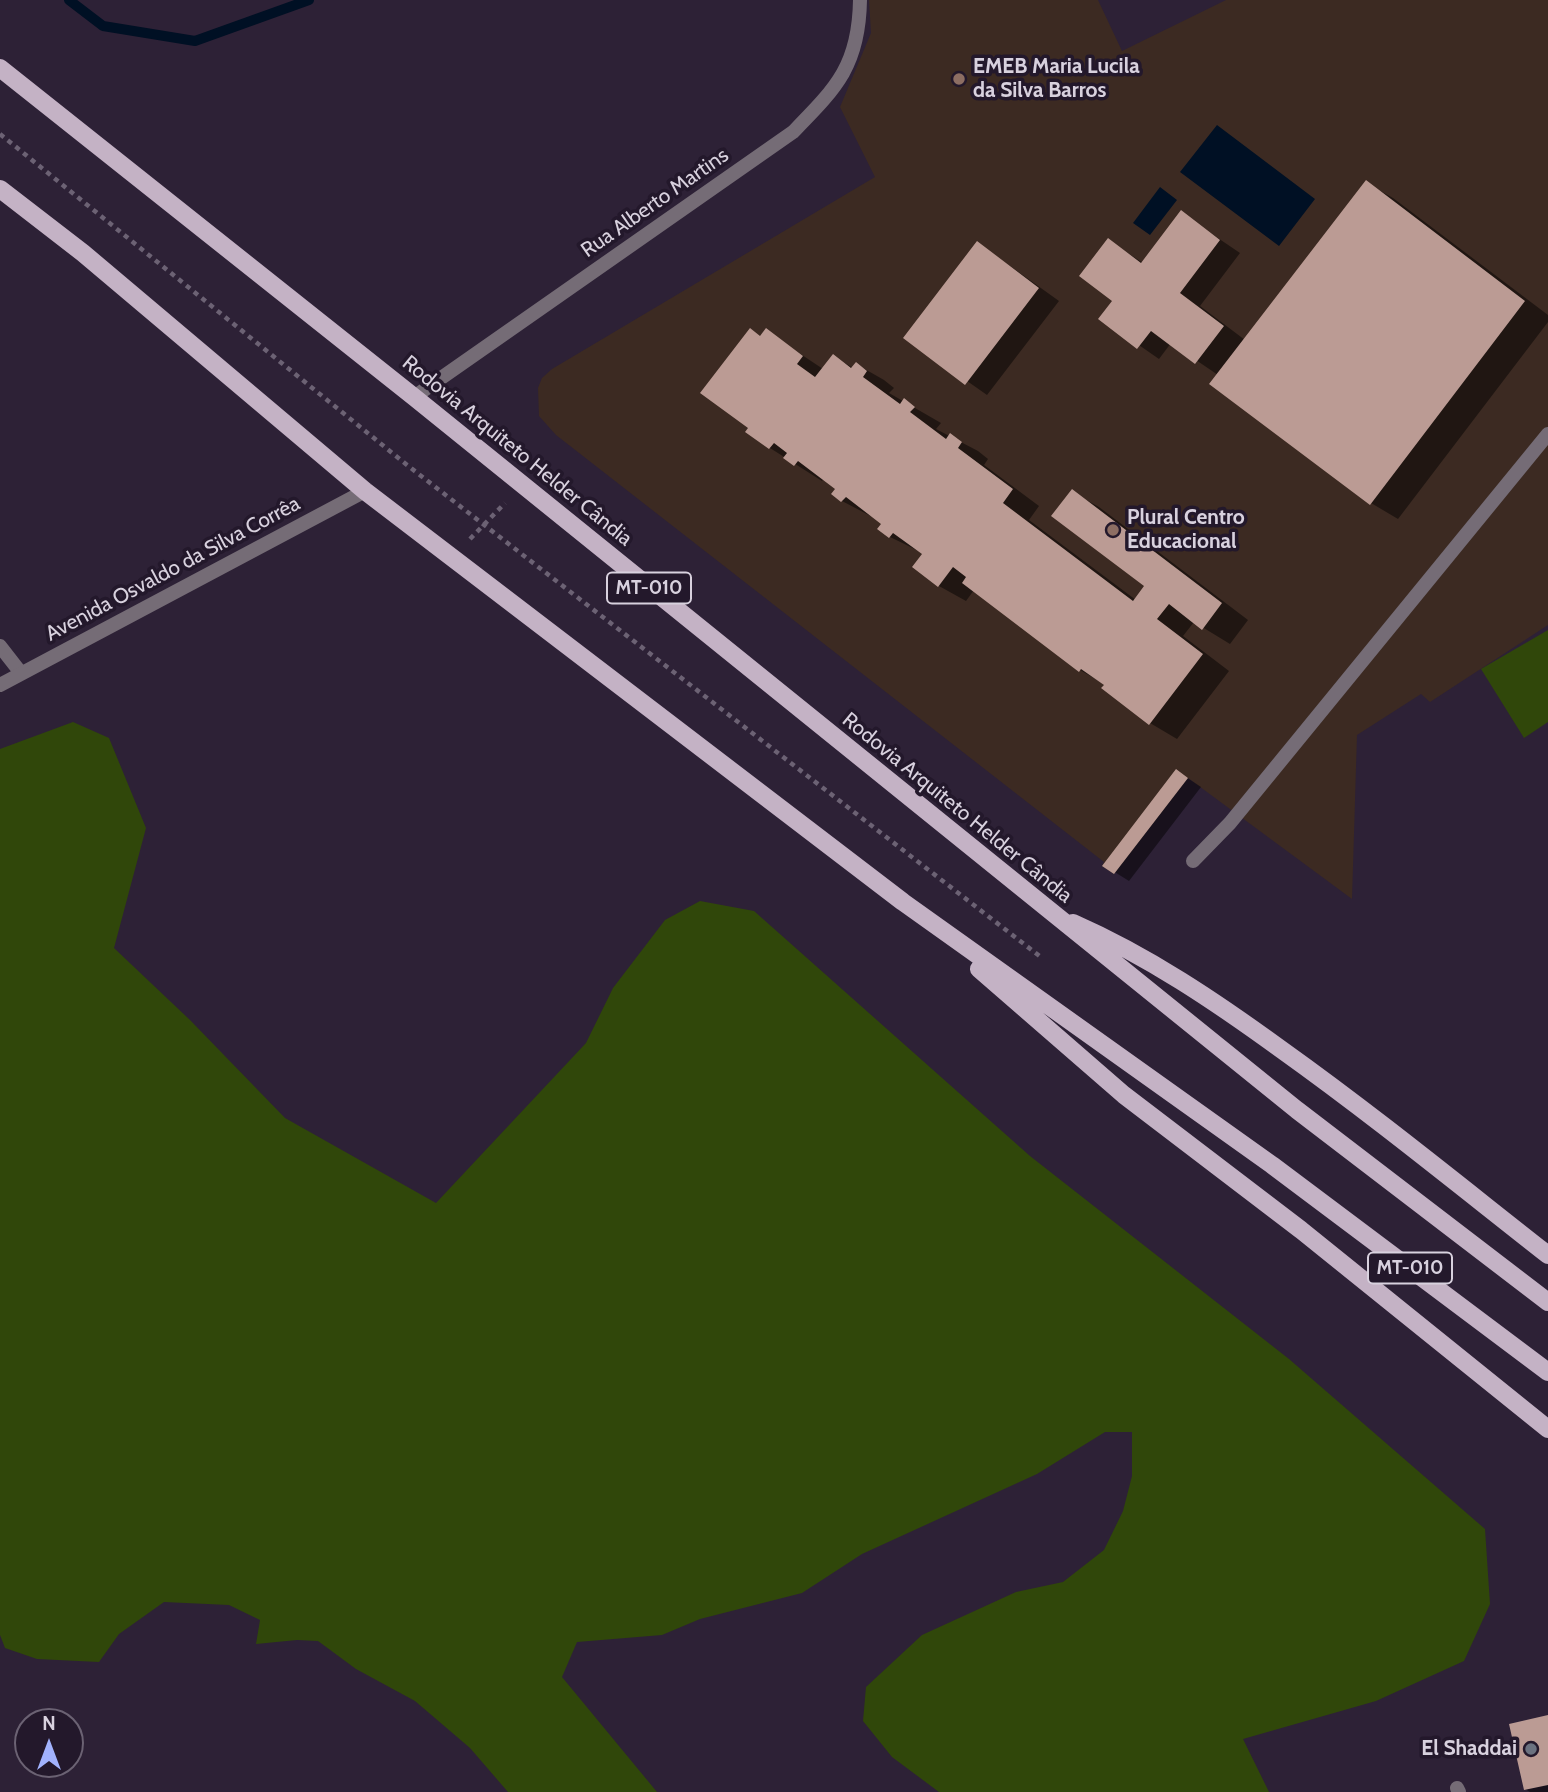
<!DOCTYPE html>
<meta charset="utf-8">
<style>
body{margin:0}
#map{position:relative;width:1548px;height:1792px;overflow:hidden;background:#2d2136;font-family:Cabin,sans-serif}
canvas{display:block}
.north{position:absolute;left:14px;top:1708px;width:70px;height:70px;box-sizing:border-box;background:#23182b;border:2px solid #6b6273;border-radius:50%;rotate:0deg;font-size:19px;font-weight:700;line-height:28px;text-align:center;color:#d8d1de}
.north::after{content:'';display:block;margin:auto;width:24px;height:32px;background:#a2b2fd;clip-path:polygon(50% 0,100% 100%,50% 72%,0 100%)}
</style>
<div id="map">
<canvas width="1548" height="1792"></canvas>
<div class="north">N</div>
</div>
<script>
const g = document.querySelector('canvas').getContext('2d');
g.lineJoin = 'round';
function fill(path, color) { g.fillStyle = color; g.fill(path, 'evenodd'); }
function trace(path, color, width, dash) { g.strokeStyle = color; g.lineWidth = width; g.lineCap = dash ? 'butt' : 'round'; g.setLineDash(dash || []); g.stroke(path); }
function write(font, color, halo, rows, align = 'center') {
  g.font = font + ' Cabin,sans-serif'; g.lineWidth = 7; g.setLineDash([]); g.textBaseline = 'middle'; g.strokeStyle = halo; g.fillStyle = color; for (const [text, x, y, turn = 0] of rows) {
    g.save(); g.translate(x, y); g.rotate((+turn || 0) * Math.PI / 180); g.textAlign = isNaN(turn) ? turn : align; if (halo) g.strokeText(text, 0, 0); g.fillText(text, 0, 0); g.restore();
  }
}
fill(new Path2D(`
 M 869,0 L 1098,0 L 1122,51 L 1226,0 L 1548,0 L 1548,625 L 1430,702 L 1421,694 L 1357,735 L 1352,899 L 1188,778 L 1114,874 L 1102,866 L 1104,862 L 556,435 L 539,416 L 538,388 L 542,378 L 552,369 L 875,177 L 840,107 L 871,33 Z`), '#3c2a22');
fill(new Path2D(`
 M 1548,630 L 1548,722 L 1524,738 L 1481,669 Z
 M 73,722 L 109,738 L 146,828 L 114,948 L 190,1020 L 285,1118 L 436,1203 L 586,1043 L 613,988 L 665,920 L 700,901 L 754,911 L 1030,1156 L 1289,1359 L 1485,1529 L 1490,1604 L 1464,1661 L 1376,1701 L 1243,1739 L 1269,1792 L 939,1792 L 892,1757 L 863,1721 L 866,1687 L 922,1635 L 1016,1592 L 1063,1582 L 1104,1550 L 1123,1511 L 1132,1476 L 1132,1432 L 1105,1432 L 1037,1474 L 862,1554 L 802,1593 L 700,1619 L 662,1635 L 577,1642 L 562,1677 L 657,1792 L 508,1792 L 470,1748 L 415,1701 L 356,1669 L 318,1641 L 297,1640 L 256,1644 L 260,1620 L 229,1605 L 164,1602 L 119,1634 L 99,1662 L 37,1659 L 5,1648 L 0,1635 L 0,749 Z`), '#30470a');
fill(new Path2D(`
 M 1217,125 L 1315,199 L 1279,246 L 1180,172 Z
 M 1160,187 L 1177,200 L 1150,235 L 1133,223 Z`), '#001024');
fill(new Path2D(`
 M 1366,183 L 1393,198 L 1548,315 L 1548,322 L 1398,519 L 1371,503 L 1218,375 L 1171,343 L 1159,359 L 1100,318 L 1114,300 L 1108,240 L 1143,263 L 1181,213 L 1240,253 L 1200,306 L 1245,340 Z
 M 978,243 L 1059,301 L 987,395 L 906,338 Z
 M 766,331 L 823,369 L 833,356 L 853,368 L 856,364 L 884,380 L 894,388 L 889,393 L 941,423 L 936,429 L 978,451 L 988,459 L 984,465 L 1039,506 L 1029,520 L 1136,600 L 1147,586 L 1072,492 L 1099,507 L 1248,620 L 1230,644 L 1194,622 L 1183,636 L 1229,671 L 1177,739 L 1150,723 L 1106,685 L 1080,670 L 974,590 L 966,601 L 939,586 L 925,554 L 890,537 L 884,523 L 842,501 L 834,494 L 838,489 L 824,478 L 822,481 L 770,448 L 761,337 Z
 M 1177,771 L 1201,787 L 1129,881 L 1105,866 Z
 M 1548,1717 L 1548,1792 L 1530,1792 L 1525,1789 Z`), '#0007');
trace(new Path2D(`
 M 69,0 L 103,26 L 195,41 L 309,0`), '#001024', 10);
fill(new Path2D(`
 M 1366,180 L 1525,301 L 1370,505 L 1209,384 Z
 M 1181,210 L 1220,240 L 1180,293 L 1224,326 L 1195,364 L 1151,331 L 1137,349 L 1098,319 L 1112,301 L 1079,276 L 1108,238 L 1141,263 Z
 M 977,241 L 1039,288 L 965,385 L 903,338 Z
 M 750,328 L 760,336 L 766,328 L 803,356 L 797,364 L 815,377 L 833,354 L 851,368 L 856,362 L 867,371 L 863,377 L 900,404 L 904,398 L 915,407 L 910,412 L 946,439 L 950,433 L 962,442 L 958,448 L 1013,489 L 1003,503 L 1133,601 L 1144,586 L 1051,516 L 1072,489 L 1222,603 L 1202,630 L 1169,604 L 1157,619 L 1203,654 L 1149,725 L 1101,688 L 1104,685 L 1081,669 L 1079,672 L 962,583 L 966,577 L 953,567 L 938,587 L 912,567 L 922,554 L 893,533 L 889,538 L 877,529 L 881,524 L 846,497 L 841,502 L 831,494 L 835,489 L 798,461 L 794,466 L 783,458 L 787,453 L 774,443 L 769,449 L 745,432 L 748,428 L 700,393 Z
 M 1176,769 L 1188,778 L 1114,874 L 1102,866 Z
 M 1548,1715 L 1548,1785 L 1524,1790 L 1509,1724 Z`), '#bb9b94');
trace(new Path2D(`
 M 0,134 L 407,465 L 1042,958
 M 470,539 L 505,503`), '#6c6274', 4.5, [5, 5]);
trace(new Path2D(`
 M 1193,861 L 1230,823 L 1548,434
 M 1457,1788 L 1459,1792`), '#756c76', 14);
trace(new Path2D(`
 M 0,646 L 21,673`), '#756c76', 14);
trace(new Path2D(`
 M 414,397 L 793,132 C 836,88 859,66 860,0
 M 0,685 L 365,491`), '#756c76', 14);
trace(new Path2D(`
 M 0,68 L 414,397 L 1297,1110 L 1548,1302
 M 0,189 L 83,253 L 365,491 L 903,902 L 1272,1165 L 1548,1372
 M 1073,923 C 1148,956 1216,1002 1282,1050 C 1373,1115 1460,1186 1548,1255
 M 979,969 L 1124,1095 L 1301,1230 L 1548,1429`), '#c4b2c5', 18);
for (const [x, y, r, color] of [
 [959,79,7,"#8d6e63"],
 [1113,530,7,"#8d6e63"],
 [1531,1749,7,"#6b7280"]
]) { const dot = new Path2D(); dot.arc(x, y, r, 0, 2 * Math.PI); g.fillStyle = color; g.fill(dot); trace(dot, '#23182b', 2.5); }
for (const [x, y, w] of [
 [649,588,84],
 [1410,1268,84]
]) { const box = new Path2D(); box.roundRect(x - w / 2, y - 15.5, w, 31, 5); g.fillStyle = '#23182b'; g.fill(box); trace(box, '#d8d1de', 2); }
write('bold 19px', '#d8d1de', null, [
 ["MT-010",649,588],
 ["MT-010",1410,1268]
]);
write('bold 21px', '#d8d1de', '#23182b', [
 ["EMEB Maria Lucila",973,67],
 ["da Silva Barros",973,91],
 ["Plural Centro",1127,518],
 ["Educacional",1127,542],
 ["El Shaddai",1517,1749,"right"]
], 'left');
write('21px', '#d8d1de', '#23182b', [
 ["Rua Alberto Martins",655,203,-35],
 ["Rodovia Arquiteto Helder Cândia",517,451,39],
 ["Avenida Osvaldo da Silva Corrêa",173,569,-28],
 ["Rodovia Arquiteto Helder Cândia",957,808,39]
]);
</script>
